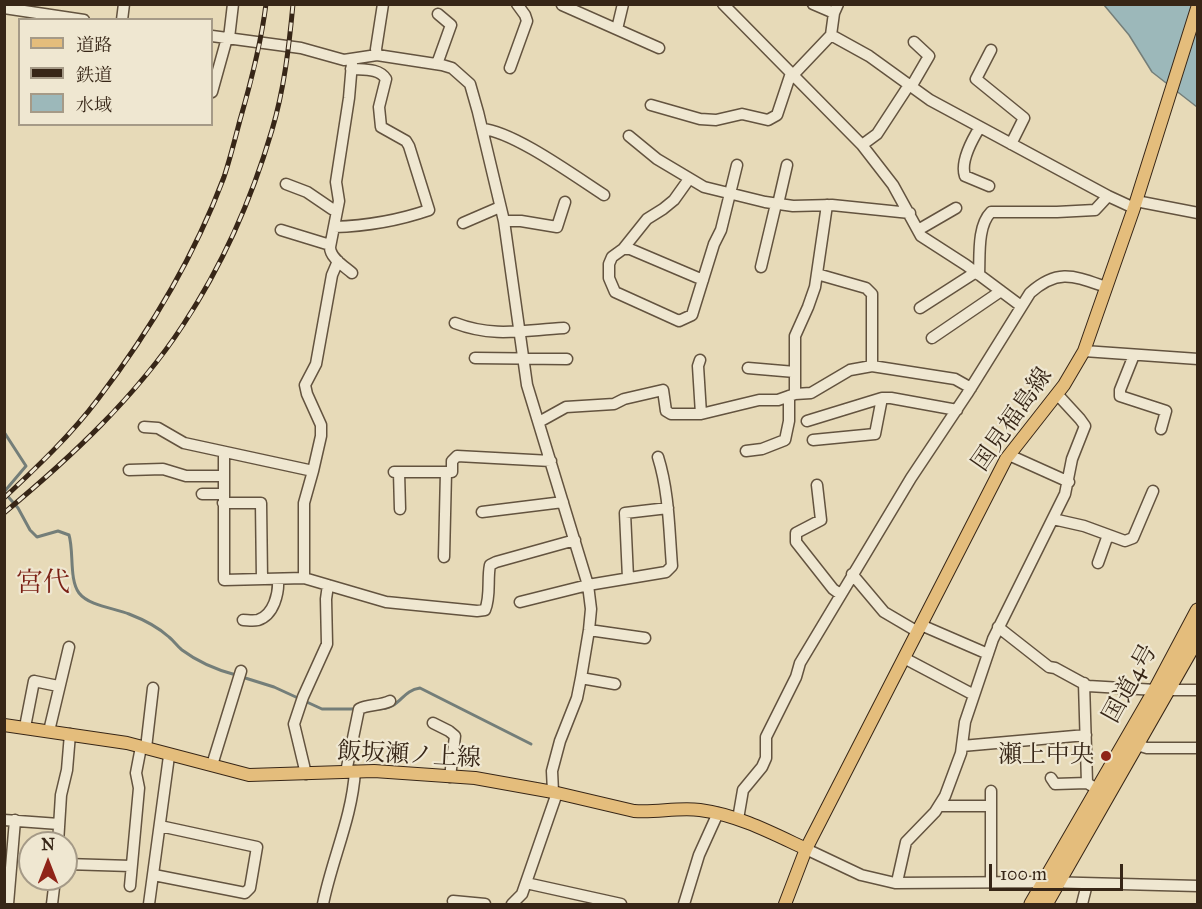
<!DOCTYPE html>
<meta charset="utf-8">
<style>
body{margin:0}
#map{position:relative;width:1202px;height:909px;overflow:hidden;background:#e7dab8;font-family:"IM FELL Great Primer","Noto Serif JP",serif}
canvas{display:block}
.frame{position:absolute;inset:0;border:6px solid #372617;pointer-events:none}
.legend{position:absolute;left:18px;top:18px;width:195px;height:108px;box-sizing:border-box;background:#efe7d1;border:2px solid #a59a87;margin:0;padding:8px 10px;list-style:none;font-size:18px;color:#372617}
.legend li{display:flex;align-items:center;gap:12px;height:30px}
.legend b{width:30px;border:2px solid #a59a87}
.north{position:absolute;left:18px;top:831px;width:60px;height:60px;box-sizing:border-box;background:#efe7d1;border:2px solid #a59a87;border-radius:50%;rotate:0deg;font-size:16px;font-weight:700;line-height:24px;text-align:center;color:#372617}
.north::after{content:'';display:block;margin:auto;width:21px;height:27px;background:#8f2418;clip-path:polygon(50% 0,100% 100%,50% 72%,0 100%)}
.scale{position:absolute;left:989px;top:864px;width:134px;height:27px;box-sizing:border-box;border:3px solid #372617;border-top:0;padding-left:8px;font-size:18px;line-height:21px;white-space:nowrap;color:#372617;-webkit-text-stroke:4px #efe7d1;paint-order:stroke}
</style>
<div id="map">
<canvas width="1202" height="909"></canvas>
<div class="frame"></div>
<ul class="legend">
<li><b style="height:8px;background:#e4bd7c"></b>道路</li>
<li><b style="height:8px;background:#372617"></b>鉄道</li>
<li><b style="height:16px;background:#9cb8ba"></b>水域</li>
</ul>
<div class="north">N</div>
<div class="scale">100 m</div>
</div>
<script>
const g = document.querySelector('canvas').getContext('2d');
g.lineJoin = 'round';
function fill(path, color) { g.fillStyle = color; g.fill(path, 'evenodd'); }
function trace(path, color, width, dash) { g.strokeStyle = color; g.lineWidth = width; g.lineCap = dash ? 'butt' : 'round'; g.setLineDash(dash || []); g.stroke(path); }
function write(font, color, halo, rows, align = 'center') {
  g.font = font + ' "IM FELL Great Primer","Noto Serif JP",serif'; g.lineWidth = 4.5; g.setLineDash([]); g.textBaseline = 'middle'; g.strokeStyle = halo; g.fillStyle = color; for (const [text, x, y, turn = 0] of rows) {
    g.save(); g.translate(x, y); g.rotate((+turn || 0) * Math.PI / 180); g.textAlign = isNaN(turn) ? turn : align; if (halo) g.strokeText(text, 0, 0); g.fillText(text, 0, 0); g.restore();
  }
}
const water = new Path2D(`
 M 1104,5 L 1197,5 L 1197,107 L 1152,72 L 1129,35 Z`);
fill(water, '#9cb8ba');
trace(water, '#747e79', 1.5);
trace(new Path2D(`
 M 4,432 L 26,466 L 4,492 L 18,508 L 30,530 L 37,537 L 58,531 L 69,535 C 74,551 69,580 79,593 C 89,606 114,608 129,614 C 142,619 158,627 169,637 C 174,641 177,646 182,650 C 198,662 217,670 236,675
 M 242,677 L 274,687 L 322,709 L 355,709
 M 377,709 C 402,709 400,691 420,688 L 531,744`), '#747e79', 3);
const minor = new Path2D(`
 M 723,4 L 862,145 L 893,185 L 921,236 L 966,265 L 1021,306
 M 813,4 L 834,13
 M 562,5 L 659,48
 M 4,8 L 84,20
 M 122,20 L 124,4
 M 617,29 L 623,4
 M 831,35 L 869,56 L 930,100 L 1108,196 L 1134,208
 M 212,36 L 301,48 L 344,60 L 377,55 L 442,65 L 452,68 L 470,84 L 478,112 L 504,221 L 527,385 L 588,585 L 591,609 L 589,630 L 581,678 L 577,698 L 560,741 L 552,771 L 553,792
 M 229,38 L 233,4
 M 991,50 L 976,79 L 1024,118 L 1011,144
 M 377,55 L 376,49 L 383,4
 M 352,63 L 349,98 L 336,182 L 339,201 L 330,247 C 330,258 344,266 352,273
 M 437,64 L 451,25 L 438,14
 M 510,68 L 527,21 L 525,15 L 517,4
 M 793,75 L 831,35 L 834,13 L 838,4
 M 911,87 L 929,56 L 914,42
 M 212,92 L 227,38
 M 651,105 L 700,119 L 716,120 L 742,114 L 768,120 L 777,115 L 791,73
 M 980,127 C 972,140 960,162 965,176 L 989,186
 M 482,129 C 513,131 576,177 604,195
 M 629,136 L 657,159 L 704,187 L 765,202 L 793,206 L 832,205 L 910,213
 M 862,145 L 877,134 L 909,85
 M 689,179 L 674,200 L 663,209 L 647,219 L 623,249 L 612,257 L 609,264 L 609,278 L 615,292 L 679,321 L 692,315 L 714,244 L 721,230 L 737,165
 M 286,184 L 307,192 L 332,209 L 337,209
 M 1136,201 L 1198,213
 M 778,204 L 787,165
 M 504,221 L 521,221 L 557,227 L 565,202
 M 463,223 L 500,207
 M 334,227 C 367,226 397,221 429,210 L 409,146 L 406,141 L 381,127 L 379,107 L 386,79 C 379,68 364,70 351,69
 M 281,230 L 330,245
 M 918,230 L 956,208
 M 623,249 L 630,249 L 703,280
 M 761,267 L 776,204
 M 817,274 L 866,288 L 872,294 L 872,366
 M 979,275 C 980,256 977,226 991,212 L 1057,212 L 1095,210 L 1108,196
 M 920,308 L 976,272
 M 455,323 C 494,338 524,330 564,328
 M 932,338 L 1001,291
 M 1084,351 L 1198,359
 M 1134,355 L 1120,390 L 1120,396 L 1166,411 L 1161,429
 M 475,358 L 567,359
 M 700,360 L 698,366 L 701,414
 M 748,368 L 795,372
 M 795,394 L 795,336 L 808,307 L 815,287 L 827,205
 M 807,421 L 882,398 L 891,398 L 957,410
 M 539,422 L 566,407 L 614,404 L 624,399 L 663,390 L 666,411 L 671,414 L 701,414 L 759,400 L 778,400 L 795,394 L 811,393 L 850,370 L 872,366 L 955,379 L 971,388
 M 144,427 L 158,428 L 184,443 L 313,471 L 304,503 L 304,578
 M 813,440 L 875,434 L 882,398
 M 746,451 L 762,449 L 785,440 L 789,421 L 789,396
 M 224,452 L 224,580 L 304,578 L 386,602 L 477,611 L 485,610 C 491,596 487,579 490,565 L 496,562 L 575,540
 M 1009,455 L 1069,482
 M 129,470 L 163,469 L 186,476 L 223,476
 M 313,471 L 321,436 L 321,425 L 307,394 L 305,385 L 316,364 L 332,275 L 338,261
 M 394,472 L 452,472 L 452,461 L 457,456 L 551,461
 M 399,472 L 400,509
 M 817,485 L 821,520 L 796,533 L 796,542 L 833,589 L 840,594
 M 202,494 L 223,494
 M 223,503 L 261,503 L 262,579
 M 482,512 L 563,502
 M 1053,519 L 1084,526 L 1125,541 L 1133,538 L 1153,491
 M 444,557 L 446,472
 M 1098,563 L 1108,535
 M 852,574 L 884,612 L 918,632
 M 628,578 L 625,513 L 668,508
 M 520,602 L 588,585 L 666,572 L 672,566 C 669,529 669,492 658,457
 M 243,620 C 247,620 253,621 258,620 C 274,615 279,593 278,579
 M 921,625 L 988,654
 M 998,627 L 1049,667 L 1055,668 L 1088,686 L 1156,690
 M 589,630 L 645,638
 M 904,658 L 974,695
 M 581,678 L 615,684
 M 1084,683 L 1087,783
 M 1168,690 L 1198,690
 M 433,723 L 449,731 L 455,736 L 450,777
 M 25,727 L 34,681 L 58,686
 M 49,731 L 69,647
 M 1137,745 L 1147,748 L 1198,748
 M 962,746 L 1086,735
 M 146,748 L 153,688
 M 212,765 L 241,671
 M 346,772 L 359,709 C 368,704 380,706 390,701
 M 306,774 L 294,724 L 303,697 L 327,644 L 326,599 L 328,585
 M 1051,778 L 1055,784 L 1087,783 L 1092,786
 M 991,791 L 991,883
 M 939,806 L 991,806
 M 738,819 L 743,790 L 762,767 L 766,758 L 766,737 L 796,677 L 800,663 L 911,478 L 967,394 L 1030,293 C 1058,268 1074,276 1106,287
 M 4,820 L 59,824
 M 58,843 L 61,795 L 67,770 L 70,734
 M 806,849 L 861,875 L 895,883 L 1044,882 L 1198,886
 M 66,864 L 131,866
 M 154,875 L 245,893 L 250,888 L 257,847 L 160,826
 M 897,882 L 906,842 L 935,812 L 945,796 L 961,753 L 965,722 L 993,639 L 1065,494 L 1072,459 L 1085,426 L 1080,419 L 1057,394
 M 526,883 L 621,904
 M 130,886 L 139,788 L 136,773 L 141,747
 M 453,901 L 485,904
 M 8,904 L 15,820
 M 52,904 L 55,879
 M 149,904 L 169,756
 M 323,904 C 332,859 352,818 355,771
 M 512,904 L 522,894 L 557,793
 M 684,904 L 699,855 L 718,813
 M 1082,904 L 1087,884`);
const major = new Path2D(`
 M 4,725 L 127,743 L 249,775 L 374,771 L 475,778 L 553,792 L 634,811 C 656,813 678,807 700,810 C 738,815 772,833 806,849
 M 785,904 L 806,849 L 1006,459 L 1064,385 L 1084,351 L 1134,208 L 1198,5`);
const highway = new Path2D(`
 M 1032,904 L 1156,690 L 1198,611
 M 1045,904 L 1198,636`);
trace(minor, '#63533f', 13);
trace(major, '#372617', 14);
trace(highway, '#372617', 17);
trace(minor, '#efe7d1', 10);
trace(major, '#e4bd7c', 12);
trace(highway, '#e4bd7c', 15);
const rail = new Path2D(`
 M 4,498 C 37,467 71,435 98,399 C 150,331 194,257 224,177 C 230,159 235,139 240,120 C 251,82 261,44 266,4
 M 4,513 C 70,458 136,397 183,325 C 222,266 252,198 272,130 C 284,90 289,47 293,4`);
trace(rail, '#372617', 5);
trace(rail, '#efe7d1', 3, [9]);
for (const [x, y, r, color] of [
 [1106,756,6,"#8f2418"]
]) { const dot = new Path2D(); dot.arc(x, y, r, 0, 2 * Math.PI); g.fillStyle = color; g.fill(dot); trace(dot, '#efe7d1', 2); }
write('24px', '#372617', '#efe7d1', [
 ["国見福島線",1013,420,-55],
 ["国道4号",1131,684,-61],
 ["飯坂瀬ノ上線",409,756,3]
]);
write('24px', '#372617', '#efe7d1', [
 ["瀬上中央",1094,756]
], 'right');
write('27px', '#7a1f14', '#efe7d1', [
 ["宮代",43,584]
]);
</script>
